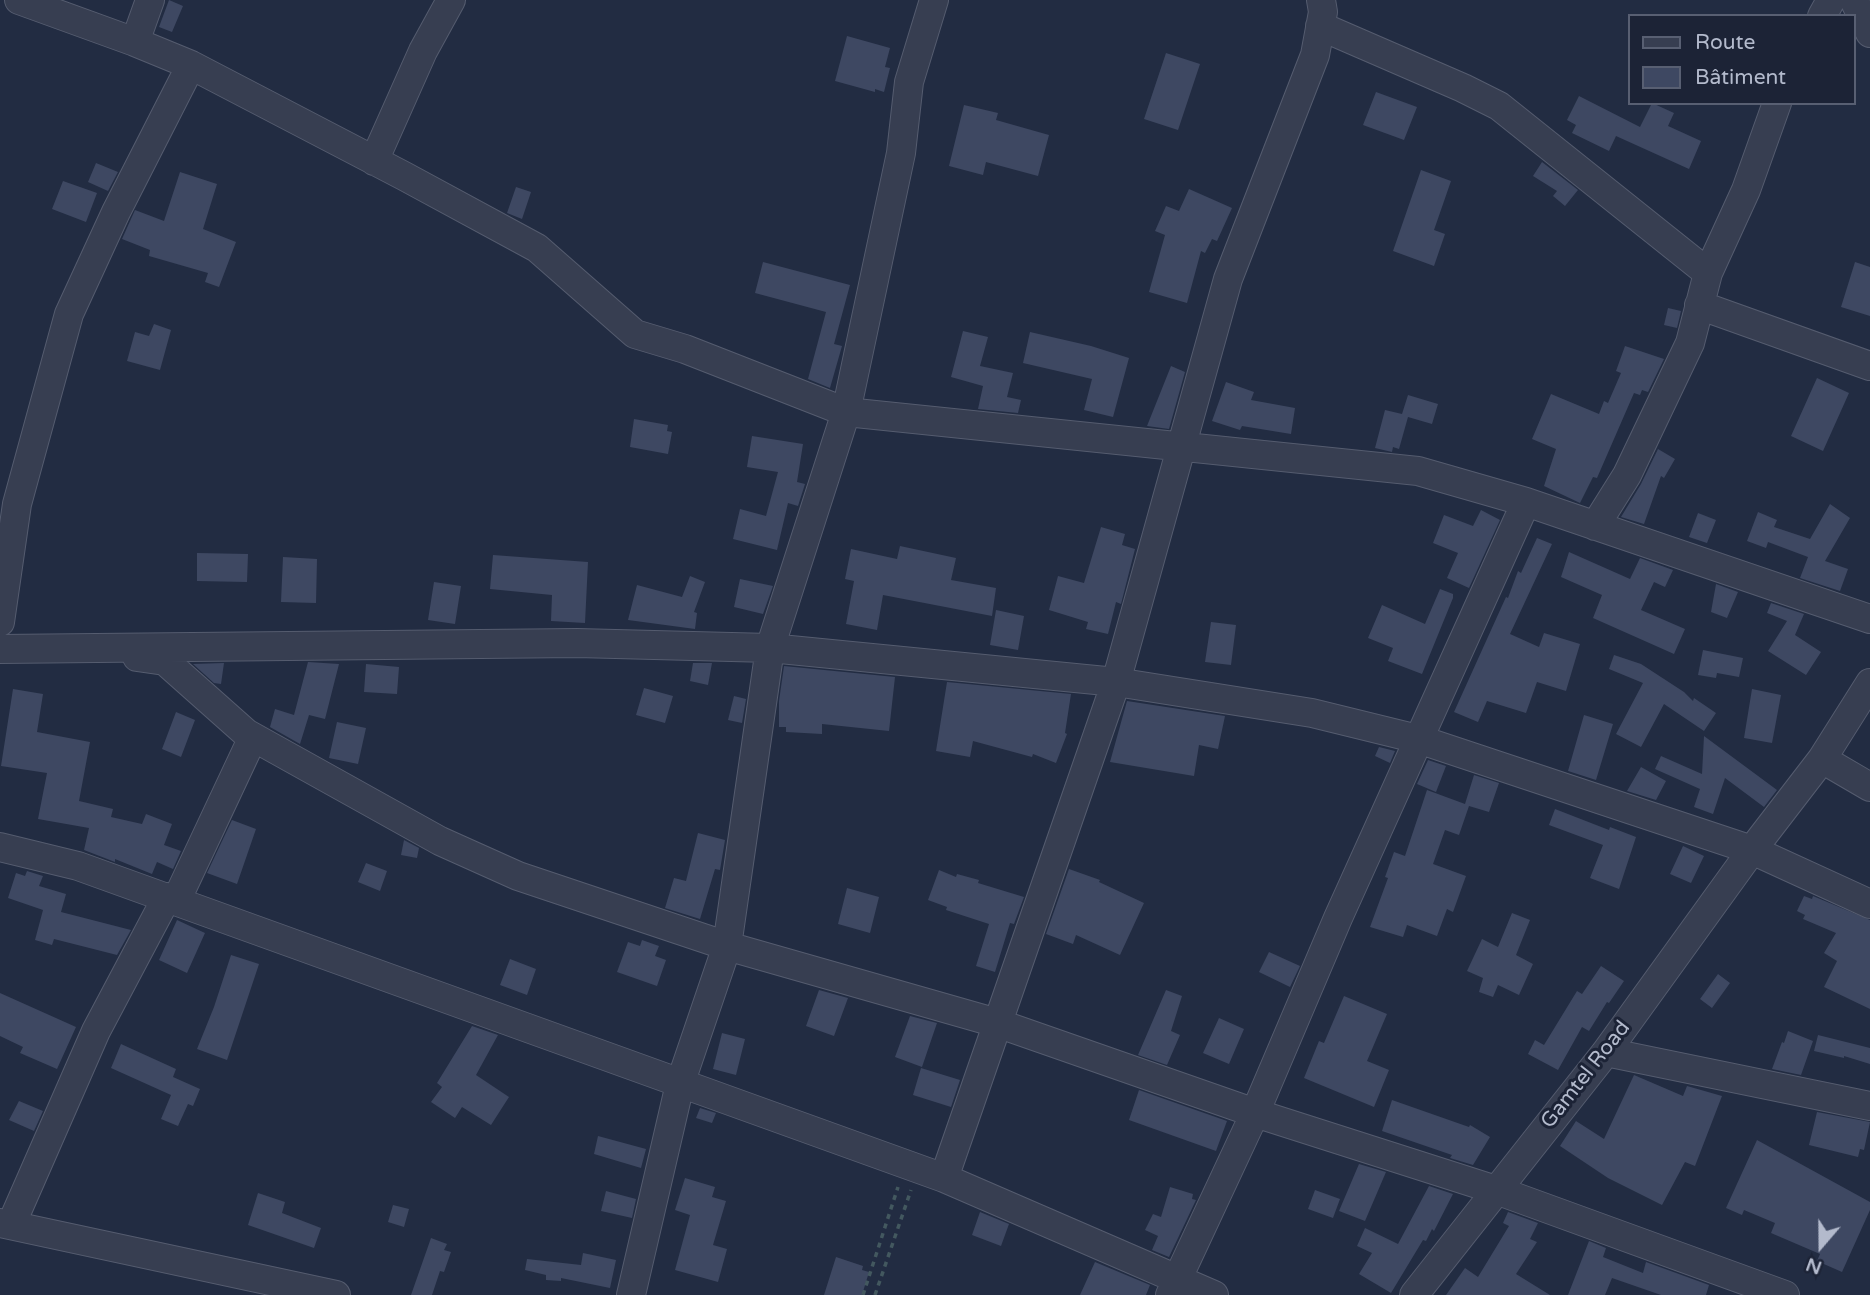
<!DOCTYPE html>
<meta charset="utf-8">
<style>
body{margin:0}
#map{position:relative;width:1870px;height:1295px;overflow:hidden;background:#222c42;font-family:"Varela Round",sans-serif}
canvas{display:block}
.legend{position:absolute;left:1628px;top:14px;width:228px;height:91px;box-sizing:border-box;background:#1c2336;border:2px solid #585f72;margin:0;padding:9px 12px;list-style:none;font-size:21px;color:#b3bacc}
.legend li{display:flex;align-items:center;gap:14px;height:35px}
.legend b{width:35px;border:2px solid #585f72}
.north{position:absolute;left:1786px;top:1211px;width:70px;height:70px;-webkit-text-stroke:5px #1c2336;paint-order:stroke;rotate:200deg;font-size:19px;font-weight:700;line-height:28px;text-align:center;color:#b3bacc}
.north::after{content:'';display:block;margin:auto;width:24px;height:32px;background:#b3bacc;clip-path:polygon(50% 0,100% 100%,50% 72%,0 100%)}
</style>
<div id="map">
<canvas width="1870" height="1295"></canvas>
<ul class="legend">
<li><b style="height:9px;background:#373e51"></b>Route</li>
<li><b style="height:19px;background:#3e4862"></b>Bâtiment</li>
</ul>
<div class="north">N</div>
</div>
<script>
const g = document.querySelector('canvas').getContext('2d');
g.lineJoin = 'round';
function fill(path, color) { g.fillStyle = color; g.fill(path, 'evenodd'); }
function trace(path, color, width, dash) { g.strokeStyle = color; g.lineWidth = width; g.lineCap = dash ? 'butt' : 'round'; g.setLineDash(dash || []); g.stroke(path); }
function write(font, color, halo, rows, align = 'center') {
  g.font = font + ' "Varela Round",sans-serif'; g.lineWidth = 6; g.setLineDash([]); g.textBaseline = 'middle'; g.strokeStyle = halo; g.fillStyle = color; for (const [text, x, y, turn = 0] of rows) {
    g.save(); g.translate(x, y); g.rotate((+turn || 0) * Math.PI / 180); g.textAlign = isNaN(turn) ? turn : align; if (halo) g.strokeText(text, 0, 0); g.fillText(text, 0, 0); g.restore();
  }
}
fill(new Path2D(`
 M 169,0 L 183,6 L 172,32 L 159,27 Z
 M 847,36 L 890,48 L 885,67 L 890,68 L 884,92 L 875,89 L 875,92 L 835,81 Z
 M 1166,53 L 1200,64 L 1178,130 L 1144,119 Z
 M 1376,92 L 1417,107 L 1404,140 L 1363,125 Z
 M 1579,96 L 1640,127 L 1652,103 L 1674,113 L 1668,126 L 1701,141 L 1689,169 L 1616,136 L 1609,151 L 1572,133 L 1576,125 L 1567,120 Z
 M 964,105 L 998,113 L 996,120 L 1049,135 L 1038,176 L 986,162 L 983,175 L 949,166 Z
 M 1542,162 L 1578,190 L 1565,206 L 1553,196 L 1557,191 L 1533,176 Z
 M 96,163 L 118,172 L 108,191 L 88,182 Z
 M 1421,170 L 1451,181 L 1434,230 L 1445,234 L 1434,266 L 1393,251 Z
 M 180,172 L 217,184 L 203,229 L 236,242 L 219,287 L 205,282 L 208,273 L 149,256 L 150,250 L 122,239 L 135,210 L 164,221 Z
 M 63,181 L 97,193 L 86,222 L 52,209 Z
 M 516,187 L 531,192 L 522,219 L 507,213 Z
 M 1189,189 L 1232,208 L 1217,241 L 1212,239 L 1205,253 L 1201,251 L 1187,303 L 1149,292 L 1165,235 L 1155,231 L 1166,206 L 1179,211 Z
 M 763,262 L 850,285 L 834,344 L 842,346 L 830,388 L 808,379 L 826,312 L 755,293 Z
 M 1855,262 L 1870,267 L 1870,316 L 1841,307 Z
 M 1668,308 L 1681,311 L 1677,328 L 1664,325 Z
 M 154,324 L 171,330 L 160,370 L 127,361 L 135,332 L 149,336 Z
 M 963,331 L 988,337 L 980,366 L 1013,373 L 1007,397 L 1021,400 L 1018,413 L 978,409 L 983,386 L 951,377 Z
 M 1030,332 L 1091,346 L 1129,358 L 1113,417 L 1084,410 L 1092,379 L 1023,363 Z
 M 1625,346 L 1664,359 L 1648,392 L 1642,390 L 1640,395 L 1634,393 L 1597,478 L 1593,477 L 1580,503 L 1544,486 L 1556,449 L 1532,439 L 1551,394 L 1599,414 L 1604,401 L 1608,403 L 1621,373 L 1616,371 Z
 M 1171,366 L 1185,372 L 1169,429 L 1147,426 Z
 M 1817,378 L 1849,393 L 1823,451 L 1791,436 Z
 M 1226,382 L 1254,392 L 1251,400 L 1295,408 L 1291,434 L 1242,426 L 1240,430 L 1212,421 Z
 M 1408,395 L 1438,404 L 1432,424 L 1408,417 L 1399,449 L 1393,447 L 1392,452 L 1375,448 L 1385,410 L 1402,414 Z
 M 634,419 L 668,425 L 667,431 L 672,432 L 668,454 L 630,447 Z
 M 752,436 L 803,444 L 797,482 L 805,484 L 798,506 L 788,503 L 777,550 L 733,539 L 740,509 L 766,516 L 778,472 L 747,467 Z
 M 1658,449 L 1675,459 L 1664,478 L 1661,476 L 1644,524 L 1621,517 L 1641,484 Z
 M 1830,504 L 1850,518 L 1825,561 L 1848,569 L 1840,591 L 1800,578 L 1808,557 L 1768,542 L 1766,548 L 1747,541 L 1758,512 L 1777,520 L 1774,527 L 1810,539 Z
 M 1481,510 L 1500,520 L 1469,588 L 1447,578 L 1458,553 L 1433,543 L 1444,515 L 1473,526 Z
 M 1698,513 L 1716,520 L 1707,543 L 1689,537 Z
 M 1101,527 L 1125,534 L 1122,545 L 1135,549 L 1121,604 L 1116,602 L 1108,634 L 1086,629 L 1088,622 L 1049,610 L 1058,576 L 1084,583 Z
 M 1537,538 L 1552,544 L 1510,634 L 1539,647 L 1544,633 L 1580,644 L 1566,691 L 1537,682 L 1526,713 L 1487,701 L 1478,722 L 1454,712 L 1506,597 L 1508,598 L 1518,571 L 1521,573 Z
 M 900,546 L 956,558 L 951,580 L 996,588 L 992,616 L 883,595 L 877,630 L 846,624 L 854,581 L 845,579 L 851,549 L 897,559 Z
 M 1569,552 L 1630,579 L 1640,558 L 1673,570 L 1665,587 L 1654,582 L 1641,610 L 1685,629 L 1674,654 L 1593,618 L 1602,595 L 1561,577 Z
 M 197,553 L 248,554 L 247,582 L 197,581 Z
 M 493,555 L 588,562 L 585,623 L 551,621 L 552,595 L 490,589 Z
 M 283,557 L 317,559 L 316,603 L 281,602 Z
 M 690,576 L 705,582 L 694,612 L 697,613 L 695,629 L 628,620 L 637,585 L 682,597 Z
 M 740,579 L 773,586 L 763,614 L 734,607 Z
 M 434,582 L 461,586 L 455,624 L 428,620 Z
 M 1716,584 L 1738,592 L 1727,618 L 1711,612 Z
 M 1440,589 L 1453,594 L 1453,598 L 1422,674 L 1388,661 L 1393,648 L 1368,638 L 1382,605 L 1425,624 Z
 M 1771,603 L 1804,614 L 1795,635 L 1821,652 L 1806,675 L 1768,651 L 1787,621 L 1767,613 Z
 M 996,610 L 1024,616 L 1018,650 L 990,645 Z
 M 1211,622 L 1236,625 L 1231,665 L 1205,662 Z
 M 1703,650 L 1743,658 L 1739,677 L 1717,673 L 1716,678 L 1698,675 Z
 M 1614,655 L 1641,664 L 1684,692 L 1693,701 L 1694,698 L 1716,713 L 1704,731 L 1664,704 L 1641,747 L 1616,734 L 1643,683 L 1609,669 Z
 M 308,662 L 339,664 L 325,719 L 309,715 L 300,744 L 270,727 L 275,709 L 294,715 Z
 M 224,663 L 221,684 L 214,683 L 193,664 Z
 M 693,663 L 712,663 L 708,685 L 690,681 Z
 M 366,664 L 399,667 L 397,694 L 364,692 Z
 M 784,666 L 895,677 L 889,731 L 822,724 L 822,734 L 786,732 L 786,727 L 779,727 L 779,701 Z
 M 947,682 L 1071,694 L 1065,733 L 1067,734 L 1056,763 L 1033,754 L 1032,757 L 973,741 L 970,757 L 936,751 Z
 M 644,688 L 673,696 L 665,723 L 636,715 Z
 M 13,689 L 43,694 L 37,732 L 90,742 L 79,801 L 113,809 L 111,817 L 142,824 L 146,814 L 172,824 L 164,845 L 181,851 L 173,869 L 157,862 L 152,874 L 115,859 L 115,862 L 84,850 L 89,828 L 38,819 L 47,773 L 1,766 Z
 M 1752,689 L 1781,695 L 1772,743 L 1744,738 Z
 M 734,696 L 746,699 L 742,723 L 728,720 Z
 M 1127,701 L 1225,716 L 1218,749 L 1199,745 L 1194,776 L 1110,762 Z
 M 176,712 L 195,720 L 181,757 L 162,749 Z
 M 1584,715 L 1613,724 L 1596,780 L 1568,771 Z
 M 337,722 L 366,728 L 358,764 L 329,758 Z
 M 1704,736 L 1777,790 L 1764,807 L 1725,778 L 1713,814 L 1694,807 L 1700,789 L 1655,769 L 1661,756 L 1702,774 Z
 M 1379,747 L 1395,751 L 1390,763 L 1375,756 Z
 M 1428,760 L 1446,766 L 1436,792 L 1417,784 Z
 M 1641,767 L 1666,781 L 1656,800 L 1627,791 Z
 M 1474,775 L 1499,783 L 1489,812 L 1469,806 L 1459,835 L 1445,830 L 1433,864 L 1466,876 L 1453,912 L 1447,909 L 1437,936 L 1407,925 L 1403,937 L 1370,927 L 1388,878 L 1385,877 L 1394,852 L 1405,856 L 1427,790 L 1465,804 Z
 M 1555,809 L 1609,830 L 1610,827 L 1636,837 L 1619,889 L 1590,878 L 1603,845 L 1549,825 Z
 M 232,820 L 256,829 L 237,884 L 207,873 Z
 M 698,833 L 725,840 L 720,870 L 715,869 L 700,919 L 665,908 L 674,878 L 686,881 Z
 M 404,840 L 419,848 L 417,858 L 401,855 Z
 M 1683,846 L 1704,856 L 1691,883 L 1670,874 Z
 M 366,863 L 387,871 L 380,891 L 358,882 Z
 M 1069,869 L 1100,880 L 1099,882 L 1144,903 L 1120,955 L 1076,935 L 1073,944 L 1046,934 Z
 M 939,870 L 956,877 L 957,874 L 979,880 L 978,883 L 1024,897 L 1014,924 L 1010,923 L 995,972 L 976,966 L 989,924 L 946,910 L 947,907 L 928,900 Z
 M 27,871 L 43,876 L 39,886 L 66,894 L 61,912 L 131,930 L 117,955 L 54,939 L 52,945 L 35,940 L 43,910 L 8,898 L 16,873 L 25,876 Z
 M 847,888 L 879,897 L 870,933 L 838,924 Z
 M 1804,896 L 1812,899 L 1813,896 L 1870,920 L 1870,1009 L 1824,987 L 1837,961 L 1824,953 L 1836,933 L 1803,919 L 1805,915 L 1797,911 Z
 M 1512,913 L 1530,920 L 1516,955 L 1533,964 L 1519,995 L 1498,985 L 1493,997 L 1479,992 L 1483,978 L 1467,971 L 1482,939 L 1498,947 Z
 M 177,920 L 205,933 L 187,973 L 159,960 Z
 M 642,940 L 659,946 L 655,956 L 666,960 L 657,986 L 617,972 L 628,942 L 640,946 Z
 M 1269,952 L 1300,966 L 1290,987 L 1259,972 Z
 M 231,955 L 259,964 L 227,1060 L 197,1049 L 214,1007 Z
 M 510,959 L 536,969 L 527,995 L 500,985 Z
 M 1601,966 L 1624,981 L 1609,1003 L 1607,1002 L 1589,1031 L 1582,1027 L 1558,1070 L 1528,1054 L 1535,1040 L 1544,1045 L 1577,991 L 1582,994 Z
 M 1718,974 L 1730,983 L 1712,1008 L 1700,999 Z
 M 819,990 L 848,998 L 834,1036 L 806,1026 Z
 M 1166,990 L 1182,996 L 1171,1031 L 1180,1035 L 1167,1065 L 1138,1055 Z
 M 0,993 L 76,1027 L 57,1069 L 20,1053 L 23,1047 L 0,1036 Z
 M 1344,996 L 1387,1014 L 1367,1061 L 1389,1070 L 1374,1107 L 1304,1078 L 1319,1041 L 1324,1043 Z
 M 910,1016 L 937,1023 L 922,1067 L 895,1057 Z
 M 1219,1018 L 1244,1029 L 1229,1064 L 1203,1053 Z
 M 472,1026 L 498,1035 L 476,1075 L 509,1097 L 491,1125 L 462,1107 L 455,1118 L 431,1102 L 442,1087 L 437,1083 Z
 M 1788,1031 L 1813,1041 L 1801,1075 L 1772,1069 L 1782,1042 L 1784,1043 Z
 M 722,1033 L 745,1039 L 736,1075 L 713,1069 Z
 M 1818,1035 L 1870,1048 L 1870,1064 L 1844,1056 L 1844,1058 L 1814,1051 Z
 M 121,1044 L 176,1069 L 173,1077 L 200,1089 L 193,1106 L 188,1104 L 178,1126 L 161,1119 L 171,1095 L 111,1068 Z
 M 921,1068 L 960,1080 L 951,1107 L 913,1095 Z
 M 1634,1075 L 1683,1096 L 1687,1086 L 1722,1096 L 1695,1166 L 1685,1162 L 1662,1205 L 1608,1178 L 1560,1146 L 1576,1121 L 1604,1139 Z
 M 1139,1090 L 1227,1121 L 1216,1151 L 1129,1120 Z
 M 1392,1100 L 1469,1127 L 1470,1125 L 1490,1137 L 1473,1165 L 1450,1158 L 1452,1155 L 1382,1131 Z
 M 19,1101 L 43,1111 L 34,1131 L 9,1120 Z
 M 700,1108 L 716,1113 L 712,1123 L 696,1118 Z
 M 1817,1112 L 1870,1122 L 1864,1150 L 1860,1149 L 1858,1157 L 1809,1145 Z
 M 598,1136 L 646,1149 L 641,1168 L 594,1154 Z
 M 1757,1140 L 1870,1202 L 1870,1210 L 1842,1272 L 1817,1261 L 1820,1254 L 1771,1233 L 1775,1223 L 1744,1210 L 1742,1215 L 1726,1208 Z
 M 1359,1164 L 1386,1172 L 1365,1221 L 1339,1211 Z
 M 685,1178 L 715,1187 L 712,1197 L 726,1201 L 713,1245 L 727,1249 L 718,1282 L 675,1270 L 690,1215 L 675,1210 Z
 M 1429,1186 L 1453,1194 L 1434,1231 L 1432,1229 L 1426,1241 L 1423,1240 L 1391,1293 L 1359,1274 L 1372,1253 L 1357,1246 L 1365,1228 L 1398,1244 Z
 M 1170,1187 L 1193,1194 L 1192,1199 L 1196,1200 L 1169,1257 L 1152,1250 L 1158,1236 L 1145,1230 L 1153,1214 L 1161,1217 Z
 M 1315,1190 L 1340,1199 L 1333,1218 L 1308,1209 Z
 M 606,1191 L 636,1199 L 632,1218 L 601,1211 Z
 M 258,1193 L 285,1202 L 282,1213 L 321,1228 L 314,1248 L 248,1225 Z
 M 393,1205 L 409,1209 L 404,1227 L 388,1222 Z
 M 980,1212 L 1009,1224 L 1001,1246 L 972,1235 Z
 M 1508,1212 L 1538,1223 L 1530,1239 L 1537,1242 L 1516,1274 L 1550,1295 L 1446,1295 L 1465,1268 L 1478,1277 L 1509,1226 L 1503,1223 Z
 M 431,1238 L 447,1244 L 444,1250 L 451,1252 L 444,1272 L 440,1271 L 432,1295 L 411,1295 Z
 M 1589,1241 L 1606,1248 L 1603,1257 L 1643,1273 L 1646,1262 L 1709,1285 L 1706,1295 L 1661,1295 L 1612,1278 L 1605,1295 L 1568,1295 Z
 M 583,1253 L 616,1260 L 610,1288 L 561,1278 L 561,1281 L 546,1280 L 546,1275 L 525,1270 L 527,1259 L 581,1265 Z
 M 836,1257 L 863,1266 L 862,1270 L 869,1272 L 862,1295 L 824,1295 Z
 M 1095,1262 L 1150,1285 L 1146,1295 L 1080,1295 Z`), '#3e4862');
const minor = new Path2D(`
 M 19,0 L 135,42 L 191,65 L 404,176 L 537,248 L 635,334 L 685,349 L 846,412 L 1418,471 L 1526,502 L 1870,619
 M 1854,0 L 1870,33
 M 1822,16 L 1831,0
 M 1320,26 L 1463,88 L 1499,106 L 1708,273
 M 135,42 L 150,0
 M 374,161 L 423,51 L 451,0
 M 1699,305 L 1870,366
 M 1595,526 L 1627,475 L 1690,343 L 1708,273 L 1746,190 L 1777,103
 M 0,622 L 17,504 L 69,314 L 116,212 L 191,65
 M 0,649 L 577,643 L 770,648 L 1116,682 L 1312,713 L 1418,739 L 1752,850 L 1870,904
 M 137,657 L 165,661 L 246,733 L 440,841 L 518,876 L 727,946 L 997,1023 L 1255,1113 L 1496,1190 L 1785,1295
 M 1822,759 L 1870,787
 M 0,847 L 78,866 L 944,1178 L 1214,1295
 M 176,901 L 253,737
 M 1606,1052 L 1870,1106
 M 944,1178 L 1116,682 L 1228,279 L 1315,55 L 1323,12 L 1321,0
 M 0,1223 L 336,1295
 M 11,1225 L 96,1031 L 167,897
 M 631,1295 L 680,1084 L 727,946 L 770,648 L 846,412 L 901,153 L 909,82 L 934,0
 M 1170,1295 L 1255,1113 L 1338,918 L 1526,502
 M 1414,1295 L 1606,1052 L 1752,850 L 1822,759 L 1870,683`);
trace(minor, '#555c6f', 30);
trace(new Path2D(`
 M 863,1295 L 898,1187
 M 875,1295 L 911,1190`), '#43585f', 3.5, [5, 5]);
trace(minor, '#373e51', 28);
write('21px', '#b3bacc', '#1c2336', [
 ["Gamtel Road",1586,1075,-52]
]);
</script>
